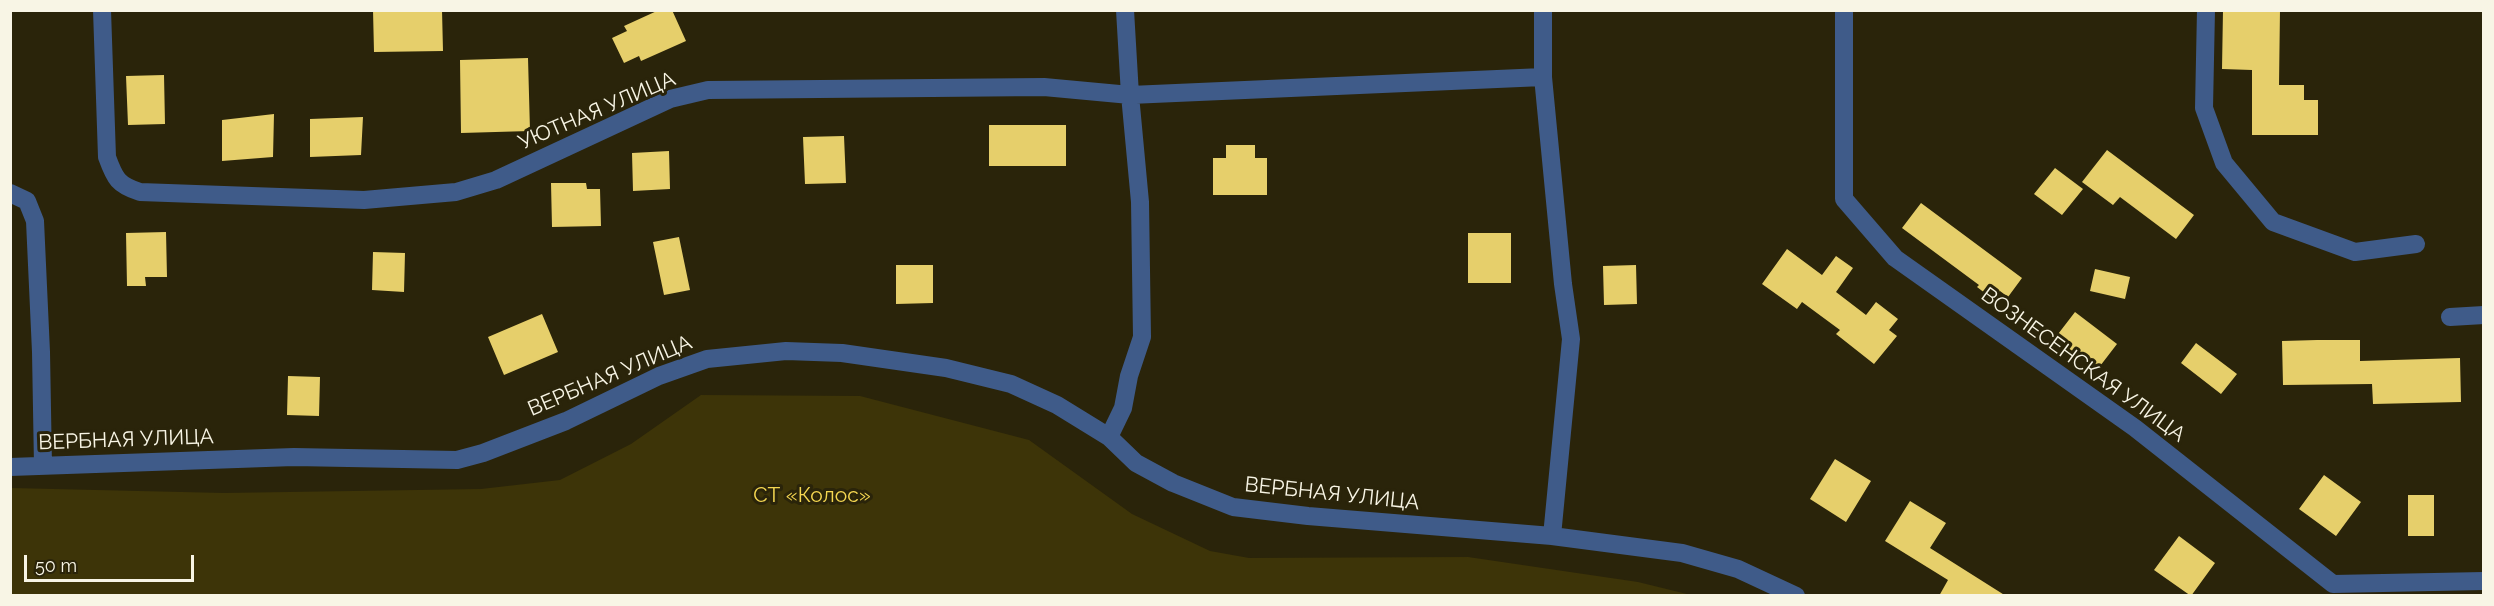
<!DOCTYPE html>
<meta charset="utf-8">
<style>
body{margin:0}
#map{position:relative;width:2494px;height:606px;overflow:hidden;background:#2a240a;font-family:Raleway,sans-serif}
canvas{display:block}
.frame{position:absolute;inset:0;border:12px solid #f8f5e5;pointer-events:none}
.scale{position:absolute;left:24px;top:555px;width:170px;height:27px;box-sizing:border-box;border:3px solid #f8f5e5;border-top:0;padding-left:8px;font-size:18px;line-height:21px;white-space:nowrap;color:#f8f5e5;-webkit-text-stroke:4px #2a240a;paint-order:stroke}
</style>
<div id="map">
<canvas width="2494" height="606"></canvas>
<div class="frame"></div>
<div class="scale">50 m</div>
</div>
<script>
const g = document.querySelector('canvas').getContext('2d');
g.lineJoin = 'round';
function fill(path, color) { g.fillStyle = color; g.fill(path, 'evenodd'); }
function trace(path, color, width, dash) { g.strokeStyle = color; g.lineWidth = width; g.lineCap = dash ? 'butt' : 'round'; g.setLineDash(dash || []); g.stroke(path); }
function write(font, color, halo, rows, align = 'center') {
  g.font = font + ' Raleway,sans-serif'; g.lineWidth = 6; g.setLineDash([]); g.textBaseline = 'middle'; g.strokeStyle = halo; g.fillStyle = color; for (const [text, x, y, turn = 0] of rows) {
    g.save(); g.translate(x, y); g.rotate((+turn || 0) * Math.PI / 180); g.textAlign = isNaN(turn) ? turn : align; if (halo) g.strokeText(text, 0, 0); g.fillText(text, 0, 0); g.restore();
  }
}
fill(new Path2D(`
 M 701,395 L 860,396 L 1029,440 L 1132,514 L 1210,551 L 1249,558 L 1468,557 L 1638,582 L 1691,595 L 11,595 L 11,488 L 224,493 L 481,489 L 560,480 L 631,444 Z`), '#3d3408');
fill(new Path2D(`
 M 373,10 L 442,10 L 443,51 L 374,52 Z
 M 659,10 L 672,10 L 686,41 L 641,61 L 639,56 L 624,63 L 612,38 L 627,31 L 624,26 Z
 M 2223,10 L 2280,10 L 2279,85 L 2304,85 L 2304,100 L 2318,100 L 2318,135 L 2252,135 L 2252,70 L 2222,69 Z
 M 528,58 L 530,131 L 461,133 L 460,60 Z
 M 164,75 L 165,124 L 128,125 L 126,76 Z
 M 274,114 L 273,157 L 222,161 L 222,120 Z
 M 363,117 L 361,155 L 310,157 L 310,119 Z
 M 989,125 L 1066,125 L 1066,166 L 989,166 Z
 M 844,136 L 846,183 L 805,184 L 803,137 Z
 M 1226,145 L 1255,145 L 1255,158 L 1267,158 L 1267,195 L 1213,195 L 1213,158 L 1226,158 Z
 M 2107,150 L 2194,215 L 2176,239 L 2120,197 L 2113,205 L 2082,182 Z
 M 669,151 L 670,189 L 633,191 L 632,153 Z
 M 2055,168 L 2083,189 L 2062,215 L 2034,194 Z
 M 551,183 L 586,183 L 587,189 L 600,189 L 601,226 L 552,227 Z
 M 1921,203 L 2022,278 L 2008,297 L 2000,291 L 1994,300 L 1977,287 L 1979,285 L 1902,228 Z
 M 166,232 L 167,277 L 145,277 L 146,286 L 127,286 L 126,233 Z
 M 1468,233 L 1511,233 L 1511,283 L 1468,283 Z
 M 679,237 L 690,290 L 664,295 L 653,242 Z
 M 1787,249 L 1822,275 L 1836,256 L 1853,268 L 1836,292 L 1866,315 L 1876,302 L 1898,319 L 1889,330 L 1897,336 L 1874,364 L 1836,334 L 1840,330 L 1802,302 L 1797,309 L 1762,284 Z
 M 373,252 L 405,253 L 404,292 L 372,290 Z
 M 896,265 L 933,265 L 933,303 L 896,304 Z
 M 1636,265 L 1637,304 L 1604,305 L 1603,266 Z
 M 2095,269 L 2130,277 L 2125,299 L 2090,291 Z
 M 2075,312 L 2117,344 L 2097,370 L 2055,338 Z
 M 542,314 L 558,352 L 504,375 L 488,337 Z
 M 2317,340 L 2360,340 L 2360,361 L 2460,358 L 2461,402 L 2373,404 L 2372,384 L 2283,385 L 2282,341 Z
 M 2196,343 L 2237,374 L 2221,394 L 2181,363 Z
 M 288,376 L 320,377 L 319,416 L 287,415 Z
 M 1835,459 L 1871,481 L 1846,522 L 1810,499 Z
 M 2324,475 L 2361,502 L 2336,536 L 2299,509 Z
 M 2408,495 L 2434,495 L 2434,536 L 2408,536 Z
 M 1910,501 L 1946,523 L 1930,548 L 2006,596 L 1939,596 L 1948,580 L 1885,541 Z
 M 2179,536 L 2215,563 L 2191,596 L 2154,570 Z`), '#e6cf6b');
trace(new Path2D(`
 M 102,10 L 107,157 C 115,179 118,185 140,192 L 364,200 L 456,192 L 496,180 L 670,99 L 708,90 L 1044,87 L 1130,95 L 1125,10
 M 1543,10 L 1543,77 L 1563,284 L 1571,339 L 1552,536
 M 1844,10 L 1844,199 L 1895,258 L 2135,428 L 2333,584 L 2484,581
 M 2206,10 L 2204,108 L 2224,163 L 2273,222 L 2355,252 L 2416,244
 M 10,193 L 27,201 L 35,221 L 41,352 L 43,466
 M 2450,317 L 2484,315
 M 1109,437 L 1123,408 L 1129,376 L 1142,337 L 1140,202 L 1130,95 L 1543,77
 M 10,467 L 294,457 L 457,460 L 483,453 L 566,421 L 659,376 L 707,359 L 786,351 L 842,353 L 946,368 L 1011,384 L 1057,405 L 1109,437 L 1136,463 L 1173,483 L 1233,507 L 1308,516 L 1552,536 L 1682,553 L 1738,569 L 1796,596`), '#3f5b89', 18);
write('21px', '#f8f5e5', '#2a240a', [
 ["УЮТНАЯ УЛИЦА",597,111,-23],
 ["ВОЗНЕСЕНСКАЯ УЛИЦА",2083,365,36],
 ["ВЕРБНАЯ УЛИЦА",610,376,-23],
 ["ВЕРБНАЯ УЛИЦА",126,440,-2],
 ["ВЕРБНАЯ УЛИЦА",1332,494,6]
]);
write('21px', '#f5d751', '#2a240a', [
 ["СТ «Колос»",812,496]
]);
</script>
